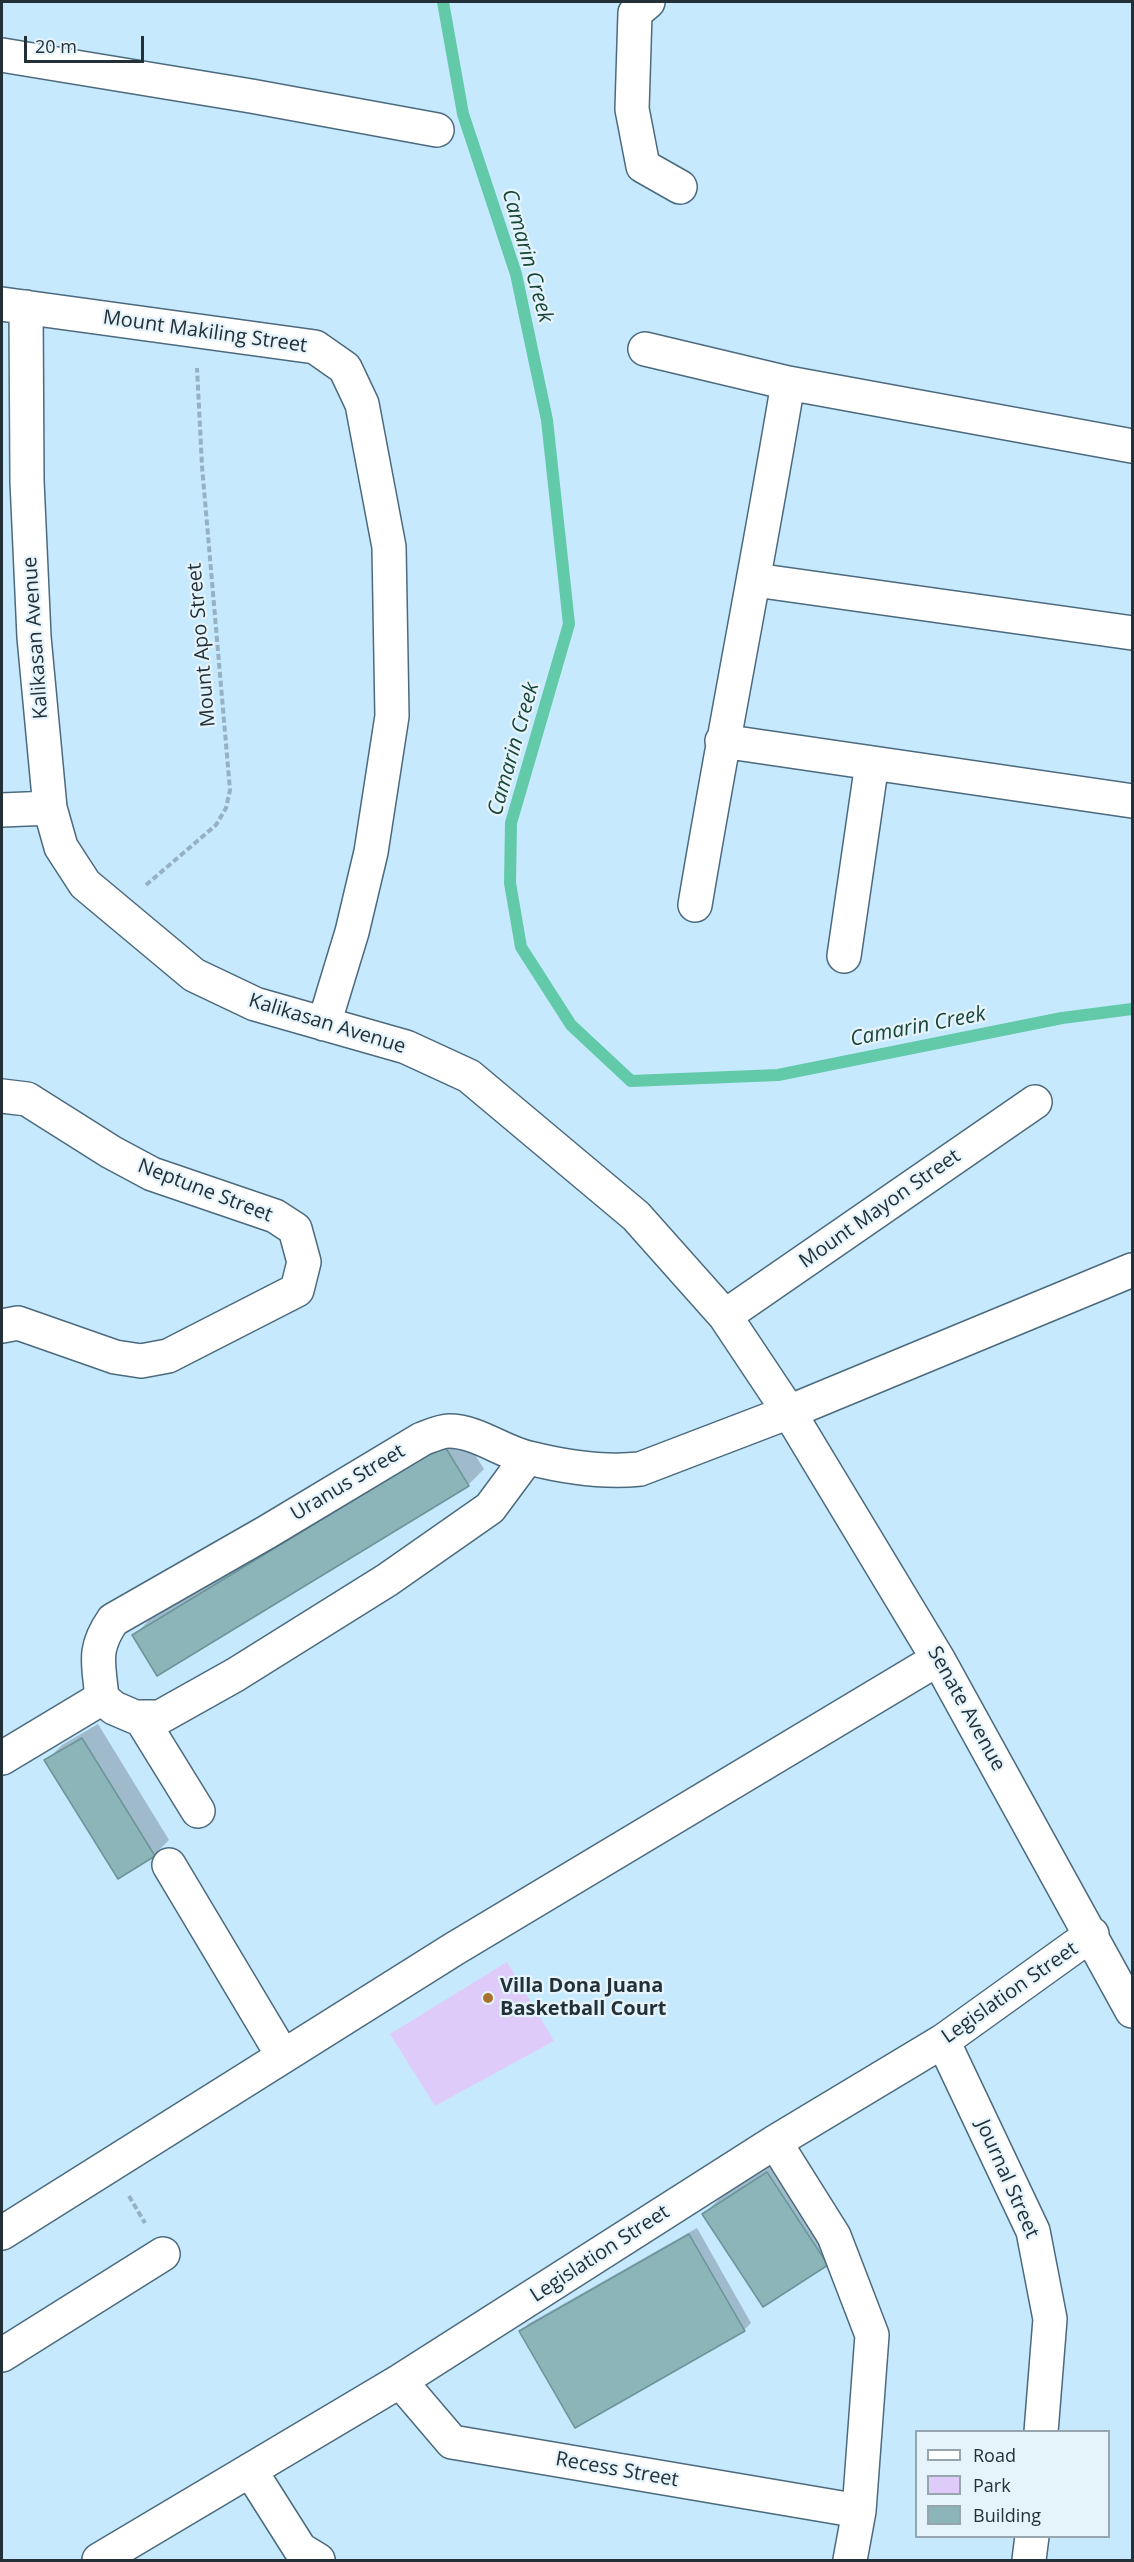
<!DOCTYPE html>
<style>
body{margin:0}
#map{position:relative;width:1134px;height:2562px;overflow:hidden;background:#c7e9fe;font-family:"Open Sans",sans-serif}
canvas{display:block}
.frame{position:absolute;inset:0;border:3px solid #233038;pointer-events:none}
.legend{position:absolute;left:915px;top:2430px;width:195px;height:108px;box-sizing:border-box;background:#e5f3fb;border:2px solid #97a5ad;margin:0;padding:8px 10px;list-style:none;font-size:18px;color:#233038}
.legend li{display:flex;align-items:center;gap:12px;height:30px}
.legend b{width:30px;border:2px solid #97a5ad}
.scale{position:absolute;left:24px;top:36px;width:120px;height:27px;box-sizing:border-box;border:3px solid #233038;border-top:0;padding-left:8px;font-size:18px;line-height:21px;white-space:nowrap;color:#233038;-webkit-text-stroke:4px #e5f3fb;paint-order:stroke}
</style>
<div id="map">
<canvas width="1134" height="2562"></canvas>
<div class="frame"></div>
<ul class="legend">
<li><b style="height:8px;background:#fff"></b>Road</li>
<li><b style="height:16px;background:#dfcbfa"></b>Park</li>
<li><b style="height:16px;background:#8bb5b9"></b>Building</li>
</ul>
<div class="scale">20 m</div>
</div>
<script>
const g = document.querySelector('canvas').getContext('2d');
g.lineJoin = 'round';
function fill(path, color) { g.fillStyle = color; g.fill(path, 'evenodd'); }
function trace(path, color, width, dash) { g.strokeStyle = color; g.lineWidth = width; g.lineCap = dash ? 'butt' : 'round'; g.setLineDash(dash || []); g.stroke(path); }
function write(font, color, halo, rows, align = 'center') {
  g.font = font + ' "Open Sans",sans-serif'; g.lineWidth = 4.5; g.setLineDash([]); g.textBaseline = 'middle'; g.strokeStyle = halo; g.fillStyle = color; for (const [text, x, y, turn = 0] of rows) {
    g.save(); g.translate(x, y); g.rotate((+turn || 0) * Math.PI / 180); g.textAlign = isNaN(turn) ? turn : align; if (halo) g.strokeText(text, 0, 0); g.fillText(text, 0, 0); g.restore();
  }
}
fill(new Path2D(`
 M 507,1962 L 554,2041 L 435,2106 L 390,2034 Z`), '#dfcbfa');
fill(new Path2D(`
 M 460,1431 L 484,1469 L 468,1485 L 157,1674 L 134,1636 L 149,1620 Z
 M 98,1724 L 169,1840 L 154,1855 L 46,1761 L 62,1745 Z
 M 790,2150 L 849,2241 L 827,2264 L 704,2214 L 726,2192 Z
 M 697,2228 L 751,2323 L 744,2330 L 521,2332 L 528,2324 Z`), '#0003');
trace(new Path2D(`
 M 443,2 L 463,114 L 516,274 L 547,420 L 569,624 L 511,823 L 510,883 L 521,947 L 571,1025 L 631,1081 L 778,1075 L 1062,1018 L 1132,1009`), '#62caa9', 12);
const building = new Path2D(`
 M 444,1445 L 469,1486 L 157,1676 L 132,1635 Z
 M 82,1738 L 155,1856 L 118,1879 L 44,1760 Z
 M 767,2172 L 828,2265 L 763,2307 L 702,2214 Z
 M 689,2234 L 745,2331 L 575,2428 L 519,2331 Z`);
fill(building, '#8bb5b9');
trace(building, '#6c9599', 1.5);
const street = new Path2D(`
 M 648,2 L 635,13 L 632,109 L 643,166 L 680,187
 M 2,55 L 251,96 L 437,130
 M 2,304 L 315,347 L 345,368 L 362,404 L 389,547 L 392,716 L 371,852 L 352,932 L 324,1024
 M 26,307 L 27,481 L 34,637 L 50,808 L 61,847 L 85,884 L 194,975 L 255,1004 L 406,1047 L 469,1076 L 636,1216 L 725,1316 L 789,1412 L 938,1659 L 1132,2011
 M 645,349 L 788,383 L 1132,446
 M 755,580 L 1132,633
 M 722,741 L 1132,801
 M 2,810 L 50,808
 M 695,905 C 724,731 759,557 788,383
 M 844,956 L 872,763
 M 2,1096 L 27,1099 L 111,1152 L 152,1174 L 275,1216 L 295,1229 L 304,1262 L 297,1290 L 168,1356 L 141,1361 L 115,1357 L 18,1323 L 2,1326
 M 725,1316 L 1035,1102
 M 102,1698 C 99,1664 92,1650 113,1620 L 267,1532 L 422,1439 C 430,1436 441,1431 449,1431 C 477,1431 502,1452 529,1458 C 565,1467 603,1473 640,1469 L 789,1412 L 1132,1270
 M 102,1698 L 114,1708 L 135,1717 L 160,1717 L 235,1675 L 387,1580 L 490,1508 L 527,1458
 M 140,1717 L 198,1811
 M 2,1758 L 102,1698
 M 169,1865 L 283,2056
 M 943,2041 L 1033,2231 L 1050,2319 L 1041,2432
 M 775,2142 L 834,2236 L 872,2335 L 859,2511 L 850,2560
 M 2,2233 L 454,1949 L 938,1659
 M 2,2355 L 163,2254
 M 400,2381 L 452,2442 L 859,2511
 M 250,2470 L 300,2549 L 318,2560
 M 99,2560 L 400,2381 L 775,2142 L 943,2041 L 1092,1934
 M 1029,2560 L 1032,2536`);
trace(street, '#4c6a7d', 36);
trace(new Path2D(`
 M 146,885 L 216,825 L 226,808 L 230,790 L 202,466 L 197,368
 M 129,2196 L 145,2223`), '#95b1c2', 4, [6, 3]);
trace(street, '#fff', 33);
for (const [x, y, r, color] of [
 [488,1998,6,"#a9722d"]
]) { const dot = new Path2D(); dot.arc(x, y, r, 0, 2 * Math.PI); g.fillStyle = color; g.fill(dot); trace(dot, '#e5f3fb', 2); }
write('20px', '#233038', '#e5f3fb', [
 ["Mount Makiling Street",205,332,8],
 ["Kalikasan Avenue",36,638,-94],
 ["Mount Apo Street",202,645,-95],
 ["Kalikasan Avenue",327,1024,17],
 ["Neptune Street",205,1191,21],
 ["Mount Mayon Street",880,1209,-35],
 ["Uranus Street",348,1483,-31],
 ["Senate Avenue",966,1709,61],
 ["Legislation Street",1010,1993,-35],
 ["Journal Street",1007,2179,66],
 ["Legislation Street",600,2254,-33],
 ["Recess Street",617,2470,10]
]);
write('bold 20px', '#233038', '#e5f3fb', [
 ["Villa Dona Juana",500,1986],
 ["Basketball Court",500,2009]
], 'left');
write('italic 21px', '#184638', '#e5f3fb', [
 ["Camarin Creek",527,256,74],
 ["Camarin Creek",514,749,-74],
 ["Camarin Creek",918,1027,-11]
]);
</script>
